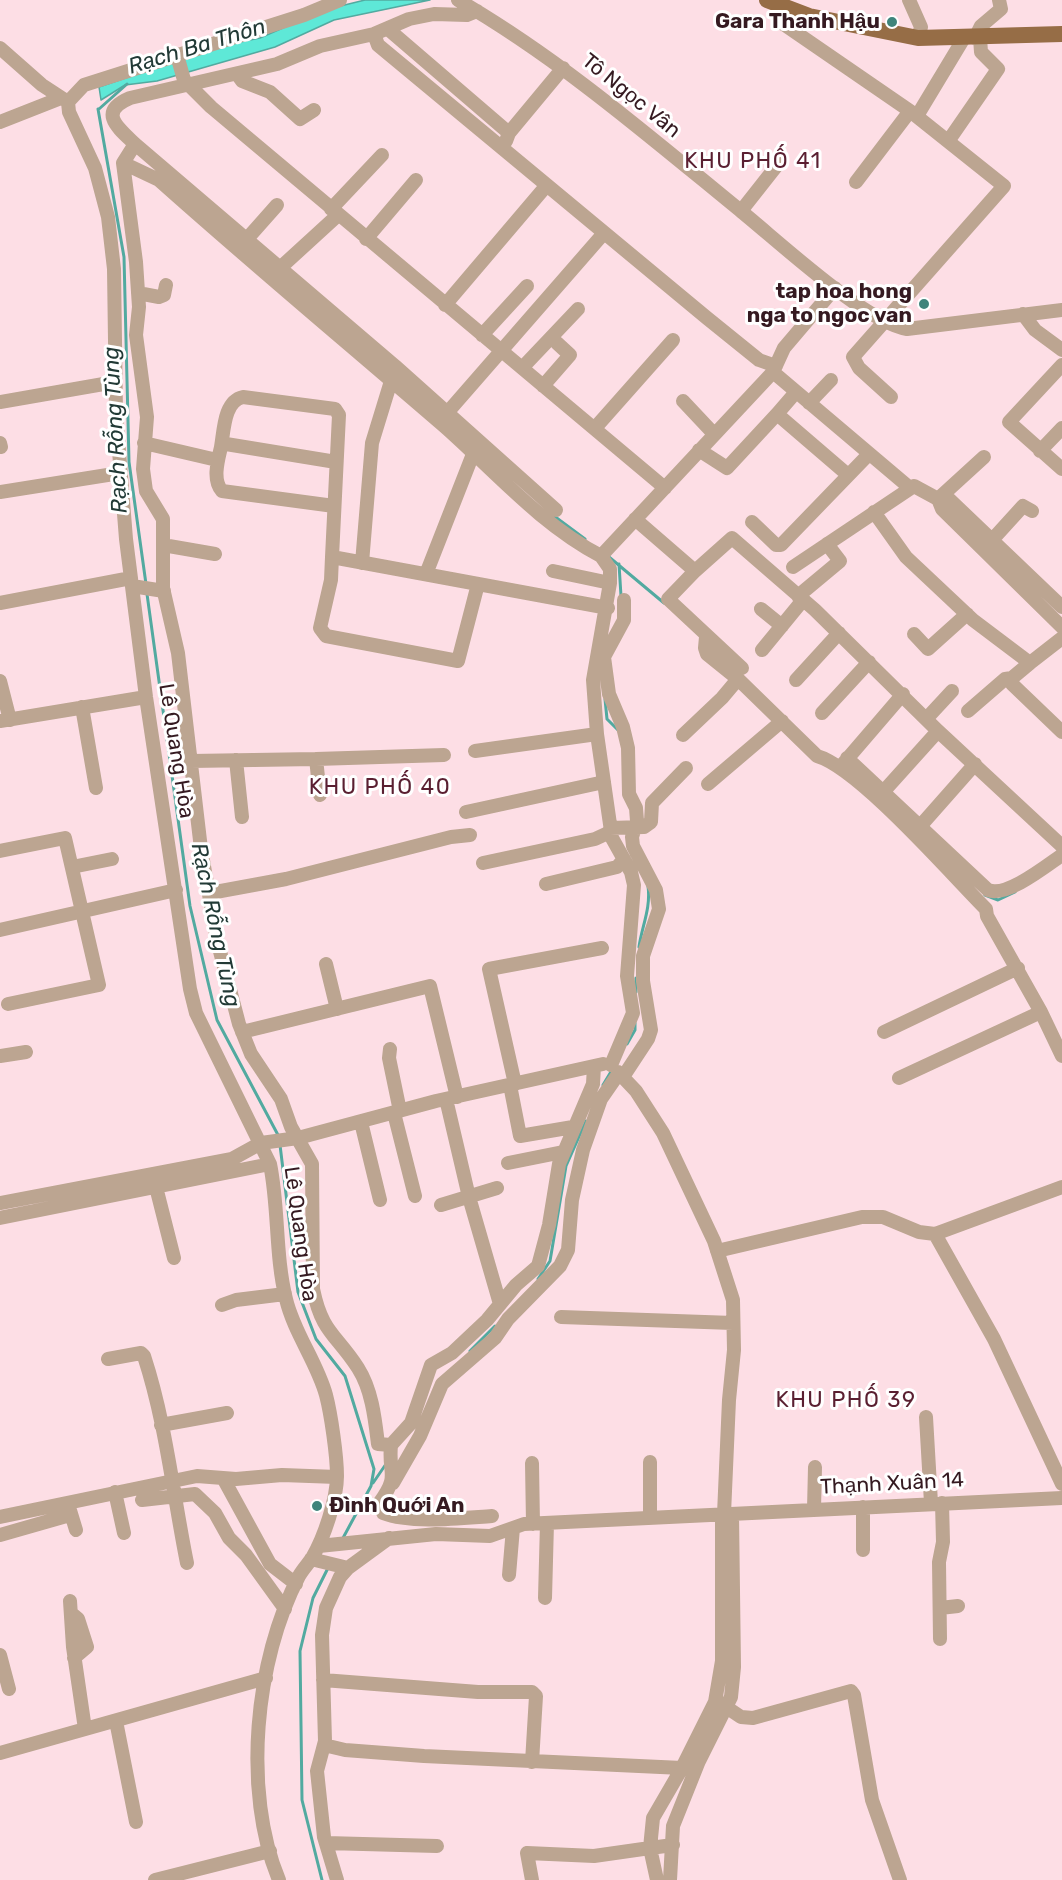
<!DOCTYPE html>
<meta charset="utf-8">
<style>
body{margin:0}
canvas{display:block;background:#fddee5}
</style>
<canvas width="1062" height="1880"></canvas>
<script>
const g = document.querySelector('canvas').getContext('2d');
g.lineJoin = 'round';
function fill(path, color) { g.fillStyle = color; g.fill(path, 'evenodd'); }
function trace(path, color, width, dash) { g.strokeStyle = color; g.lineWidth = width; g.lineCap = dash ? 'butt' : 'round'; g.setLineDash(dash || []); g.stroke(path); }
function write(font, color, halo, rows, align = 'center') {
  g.font = font + ' Rubik,sans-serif'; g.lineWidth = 6; g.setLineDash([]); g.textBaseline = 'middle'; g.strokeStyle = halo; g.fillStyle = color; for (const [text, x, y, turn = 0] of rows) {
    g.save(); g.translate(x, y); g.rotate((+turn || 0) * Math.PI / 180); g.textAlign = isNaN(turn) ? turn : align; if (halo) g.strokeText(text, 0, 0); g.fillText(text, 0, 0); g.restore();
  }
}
const water = new Path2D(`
 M 365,0 L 430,0 L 334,20 L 275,47 L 157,81 L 125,85 L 101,100 L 99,87 L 220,46 L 260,38 L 324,10 Z`);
fill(water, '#5ee8d7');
trace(water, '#52aaa0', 1.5);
trace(new Path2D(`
 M 98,109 L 124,257 L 129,462 L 146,584
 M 99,109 L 127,84
 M 554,516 L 585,539
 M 609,557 L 664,603
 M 619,564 L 621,596
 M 147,594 L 190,906 L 217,1020 L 278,1135
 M 605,699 L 607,719 L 620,732
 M 985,895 L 998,900 L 1015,892
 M 639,947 C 642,926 651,908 648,886
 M 636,992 L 636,978
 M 627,1044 L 635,1030 L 635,1023
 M 603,1085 L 612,1070
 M 280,1145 L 298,1292 L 316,1339 L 345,1376 L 374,1469 L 371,1486 L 343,1538
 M 538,1279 L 550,1261 L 566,1166 L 586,1121
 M 470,1351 L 495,1326
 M 373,1483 L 386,1464
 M 322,1880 L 302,1800 L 300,1651 L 313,1598 L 328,1568`), '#52aaa0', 3);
trace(new Path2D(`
 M 458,0 C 560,59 650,137 742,212 C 778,241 866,323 907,329 L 1062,310
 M 909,0 L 921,27 L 918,38
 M 777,4 L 782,23 L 910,111 L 1004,186 L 853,357 L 859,368 L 891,397
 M 477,11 L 467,15 L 434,14 L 409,19 L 374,34 L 320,46 L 277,64 L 130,98 C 97,112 118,128 135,144 L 395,366 L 556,510
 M 388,29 L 509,133
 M 374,34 L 378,45 L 707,318 L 759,360 L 776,366
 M 975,38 L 981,26 L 1001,9 L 999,0
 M 0,48 L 42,85 L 68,102
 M 177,55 L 184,80 L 211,107 L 665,488
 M 237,74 L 242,81 L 270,92 L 300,119 L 314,110
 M 917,116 L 964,38
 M 0,122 L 61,98
 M 949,140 L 998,69 L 981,52 L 980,38
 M 506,141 L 509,133 L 563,68
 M 135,144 L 123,163 L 136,262 L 139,307 L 136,335 L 147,417 L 143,469 L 146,491 L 163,519 L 163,588 L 178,653 L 201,849 L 217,940 L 239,1024 L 251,1054 L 281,1099 L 291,1127 L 312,1164 L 313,1289 C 322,1333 336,1334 358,1368 C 372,1390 375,1419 378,1444 L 391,1445
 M 123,163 L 159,180 C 253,264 349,344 444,426 C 495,471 540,524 601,556
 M 856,182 L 910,111
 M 331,209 L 382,155
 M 741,211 L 782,159
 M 366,239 L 416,180
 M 246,240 L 277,205
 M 280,268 L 338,215
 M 138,293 L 159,297 L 164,295 L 166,285
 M 445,305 L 547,185
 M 1023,314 L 1035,330 L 1062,350
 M 482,335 L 527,286
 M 1062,365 L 1009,422 L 1062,469
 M 522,368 L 578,309
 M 773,372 L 910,488
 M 543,386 L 570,355 L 557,343
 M 796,392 L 777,414 L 848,475
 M 683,401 L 714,434
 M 0,402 L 115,382
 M 809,403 L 831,380
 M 447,413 L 604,233
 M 595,428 L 673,340
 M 0,443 L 1,447
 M 144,443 L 217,460
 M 221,447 C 224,430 224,401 243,397 L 335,409 L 339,415 L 332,557 L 608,608
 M 699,450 L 727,468 L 777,414
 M 1040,451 L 1062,428
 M 0,492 L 120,473
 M 938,499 L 942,509 L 1062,627
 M 938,499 L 984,457
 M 334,506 L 222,491 C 212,480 218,460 221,447 L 226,444 L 336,462
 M 874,512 L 906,557 L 973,620 L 1030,663 L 1012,678 L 1012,684 L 1062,732
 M 635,519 L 695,571 L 668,599 L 742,668
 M 752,522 L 776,545 L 781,545 L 869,454
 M 993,539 L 1023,506 L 1032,511
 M 163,545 L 215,554
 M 332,557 L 331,580 L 320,628 L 326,636 L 458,661 L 478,584
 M 362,563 L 372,443 L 391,381
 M 793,567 L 914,486 L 938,499 L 949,499 L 1062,607
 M 553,571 L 610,583
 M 695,571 L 732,538 L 815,610 L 938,731 L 1062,846
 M 426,574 L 473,454
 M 132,586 L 164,591
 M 798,596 L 840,561 L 827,544
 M 0,603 L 131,578
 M 761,609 L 782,626
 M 914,634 L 928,649 L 967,614
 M 706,637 L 705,648 L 707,654 L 738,679 L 817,756 C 859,768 951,874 986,909 L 987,916 L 1041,1012 L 1062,1056
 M 762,650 L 803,600
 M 1030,663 L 1062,638
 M 796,680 L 839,633
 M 0,681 L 10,720
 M 82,707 L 96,788
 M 968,711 L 1005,679 L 1012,678
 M 822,713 L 869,662
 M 927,718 L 952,691
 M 0,721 L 146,697
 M 683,735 L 722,698 L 738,679
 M 475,751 L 597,734
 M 847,758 L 988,890 C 1006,898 1046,866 1062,855
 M 316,759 L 444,755
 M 236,760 L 242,817
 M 191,761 L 316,759 L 320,795
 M 842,765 L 903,694
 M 708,784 L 782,721
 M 884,791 L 938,731
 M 466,812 L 604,782
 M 610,828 L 644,827 L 651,822 L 652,803 L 686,768
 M 915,832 L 975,764
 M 0,851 L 65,838 L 99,985 L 8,1004
 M 483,863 L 595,839 L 610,832
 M 72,867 L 112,859
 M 546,884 L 617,867 L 624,859
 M 210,893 L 286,879 L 451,837 L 470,835
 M 0,930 L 176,890
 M 326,964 L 337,1009
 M 242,1032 L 430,986 L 457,1097
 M 884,1032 L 1018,968
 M 390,1049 L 389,1058 L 400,1111
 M 0,1056 L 26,1052
 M 611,1065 L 633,1013 L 627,976 L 634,885 L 631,872 L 612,838 L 597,734 L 593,680 L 610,583 L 610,569 L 601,556 L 773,372 L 784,348 L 835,288
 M 618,1072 L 636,1091 L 663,1133 L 714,1241 L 733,1300 L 734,1350 L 729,1400 L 724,1514
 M 623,1077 L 648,1039 L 651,1030 L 643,981 L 643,956 L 659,909 L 656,890 L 633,846 L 632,837 L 637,821 L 636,808 L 629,794 L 628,748 L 623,727 L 609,694 L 604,657 L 624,620 L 624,600
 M 899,1078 L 1041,1012
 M 515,1084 L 489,969 L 602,948
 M 510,1085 L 520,1136 L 573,1127
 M 446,1099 L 469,1197 L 500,1304
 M 394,1113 L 415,1196
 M 361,1122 L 380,1200
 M 508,1163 L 563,1152
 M 156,1187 L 174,1258
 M 0,1203 L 232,1159 L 261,1143 L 298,1138 L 436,1101 L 603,1064
 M 441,1205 L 497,1188
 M 0,1218 L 270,1164
 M 935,1234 L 994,1339 L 1062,1484
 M 717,1251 L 862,1217 L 883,1217 L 919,1232 L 935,1234 L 1062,1187
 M 222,1305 L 236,1300 L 285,1294
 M 561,1317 L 733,1323
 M 108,1359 L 141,1353 L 144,1356 C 166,1423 173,1494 187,1563
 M 926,1417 L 931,1503
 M 161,1425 L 227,1413
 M 650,1462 L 650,1517
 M 532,1463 L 533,1524
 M 223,1478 L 270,1564 L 296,1584
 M 393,1483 L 420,1436 L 442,1384 L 495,1338 L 508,1319 L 560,1266 L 568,1250 L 572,1200 L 583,1150 L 601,1099 L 619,1073
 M 115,1492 L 124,1533
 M 142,1500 L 195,1494 L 215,1513 L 229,1538 L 246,1555 L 285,1609
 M 69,1507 L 76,1530
 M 863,1507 L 863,1550
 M 814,1509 L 815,1467
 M 492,1516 C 462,1518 411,1524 383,1513 L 380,1502 C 400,1474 388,1475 391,1445 L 411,1423 L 431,1365 L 452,1353 L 487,1320 L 516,1285 L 538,1266 L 549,1225 L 559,1164 L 593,1084 L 594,1066
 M 0,1517 L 197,1476 L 236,1479 L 282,1475 L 337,1477
 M 0,1535 L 70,1515
 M 319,1546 L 436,1534 L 490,1536 L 524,1524 L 1062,1498
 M 311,1559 L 348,1568 L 389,1538
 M 509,1575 L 513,1528
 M 545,1598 L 547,1523
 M 70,1601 L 73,1647 L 85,1729
 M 940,1608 L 958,1606
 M 72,1614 L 78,1619 L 87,1647 L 74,1658
 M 940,1639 L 939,1562 L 943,1542 L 942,1503
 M 0,1655 L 9,1689
 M 323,1680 L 478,1692 L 532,1692 L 536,1696 L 532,1762
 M 726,1707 L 741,1717 L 753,1718 L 851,1691 L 854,1695 L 872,1800 L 900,1880
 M 116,1721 L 136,1822
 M 324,1745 L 345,1750 L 424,1756 L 682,1768 L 715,1702 L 722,1661 L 722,1514
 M 0,1753 L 266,1678
 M 326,1843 L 437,1846
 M 155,1880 L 270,1851
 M 279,1880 C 242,1791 255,1660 299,1576 C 303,1569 308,1564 312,1558 C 324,1538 337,1499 337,1476 C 337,1456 331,1414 326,1395 C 317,1362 294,1333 286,1299 C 275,1255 279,1208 270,1164 L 196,1013 L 190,989 L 146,697 L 126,539 L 116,413 L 114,269 L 108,217 L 95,168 L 69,112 L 68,102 L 84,85 L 304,15 L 340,0
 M 337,1880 L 324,1837 L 317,1771 L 325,1741 L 322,1635 L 326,1608 L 340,1577 L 348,1568
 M 532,1880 L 527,1853 L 594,1856 L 650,1848 L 653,1818 L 682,1768
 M 657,1880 L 650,1848 L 673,1845
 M 670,1880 L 673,1826 L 699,1761 L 731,1697 L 734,1667 L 732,1514`), '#bca591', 14);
trace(new Path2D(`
 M 767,0 L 809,16 L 918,38 L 1062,34`), '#966d46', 16);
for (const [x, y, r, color] of [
 [892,22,6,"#3f847b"],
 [924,304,6,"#3f847b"],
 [317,1506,6,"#3f847b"]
]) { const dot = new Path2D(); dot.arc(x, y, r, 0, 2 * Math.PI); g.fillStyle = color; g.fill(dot); trace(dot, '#fff', 2); }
write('bold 21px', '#351a21', '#fff', [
 ["Gara Thanh Hậu",880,22],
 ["tap hoa hong",912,292],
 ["nga to ngoc van",912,316],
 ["Đình Quới An",329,1506,"left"]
], 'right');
write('21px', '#351a21', '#fff', [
 ["Tô Ngọc Vân",631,96,39],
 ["Lê Quang Hòa",176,751,81],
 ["Lê Quang Hòa",300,1234,82],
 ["Thạnh Xuân 14",892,1484,-3]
]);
write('italic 22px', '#223a36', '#fff', [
 ["Rạch Ba Thôn",197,47,-17],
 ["Rạch Rỗng Tùng",116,430,-93],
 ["Rạch Rỗng Tùng",215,925,78]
]);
g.letterSpacing = '1.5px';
write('22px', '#5a1f31', '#fff', [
 ["KHU PHỐ 41",753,162],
 ["KHU PHỐ 40",380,788],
 ["KHU PHỐ 39",846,1401]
]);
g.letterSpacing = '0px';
</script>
